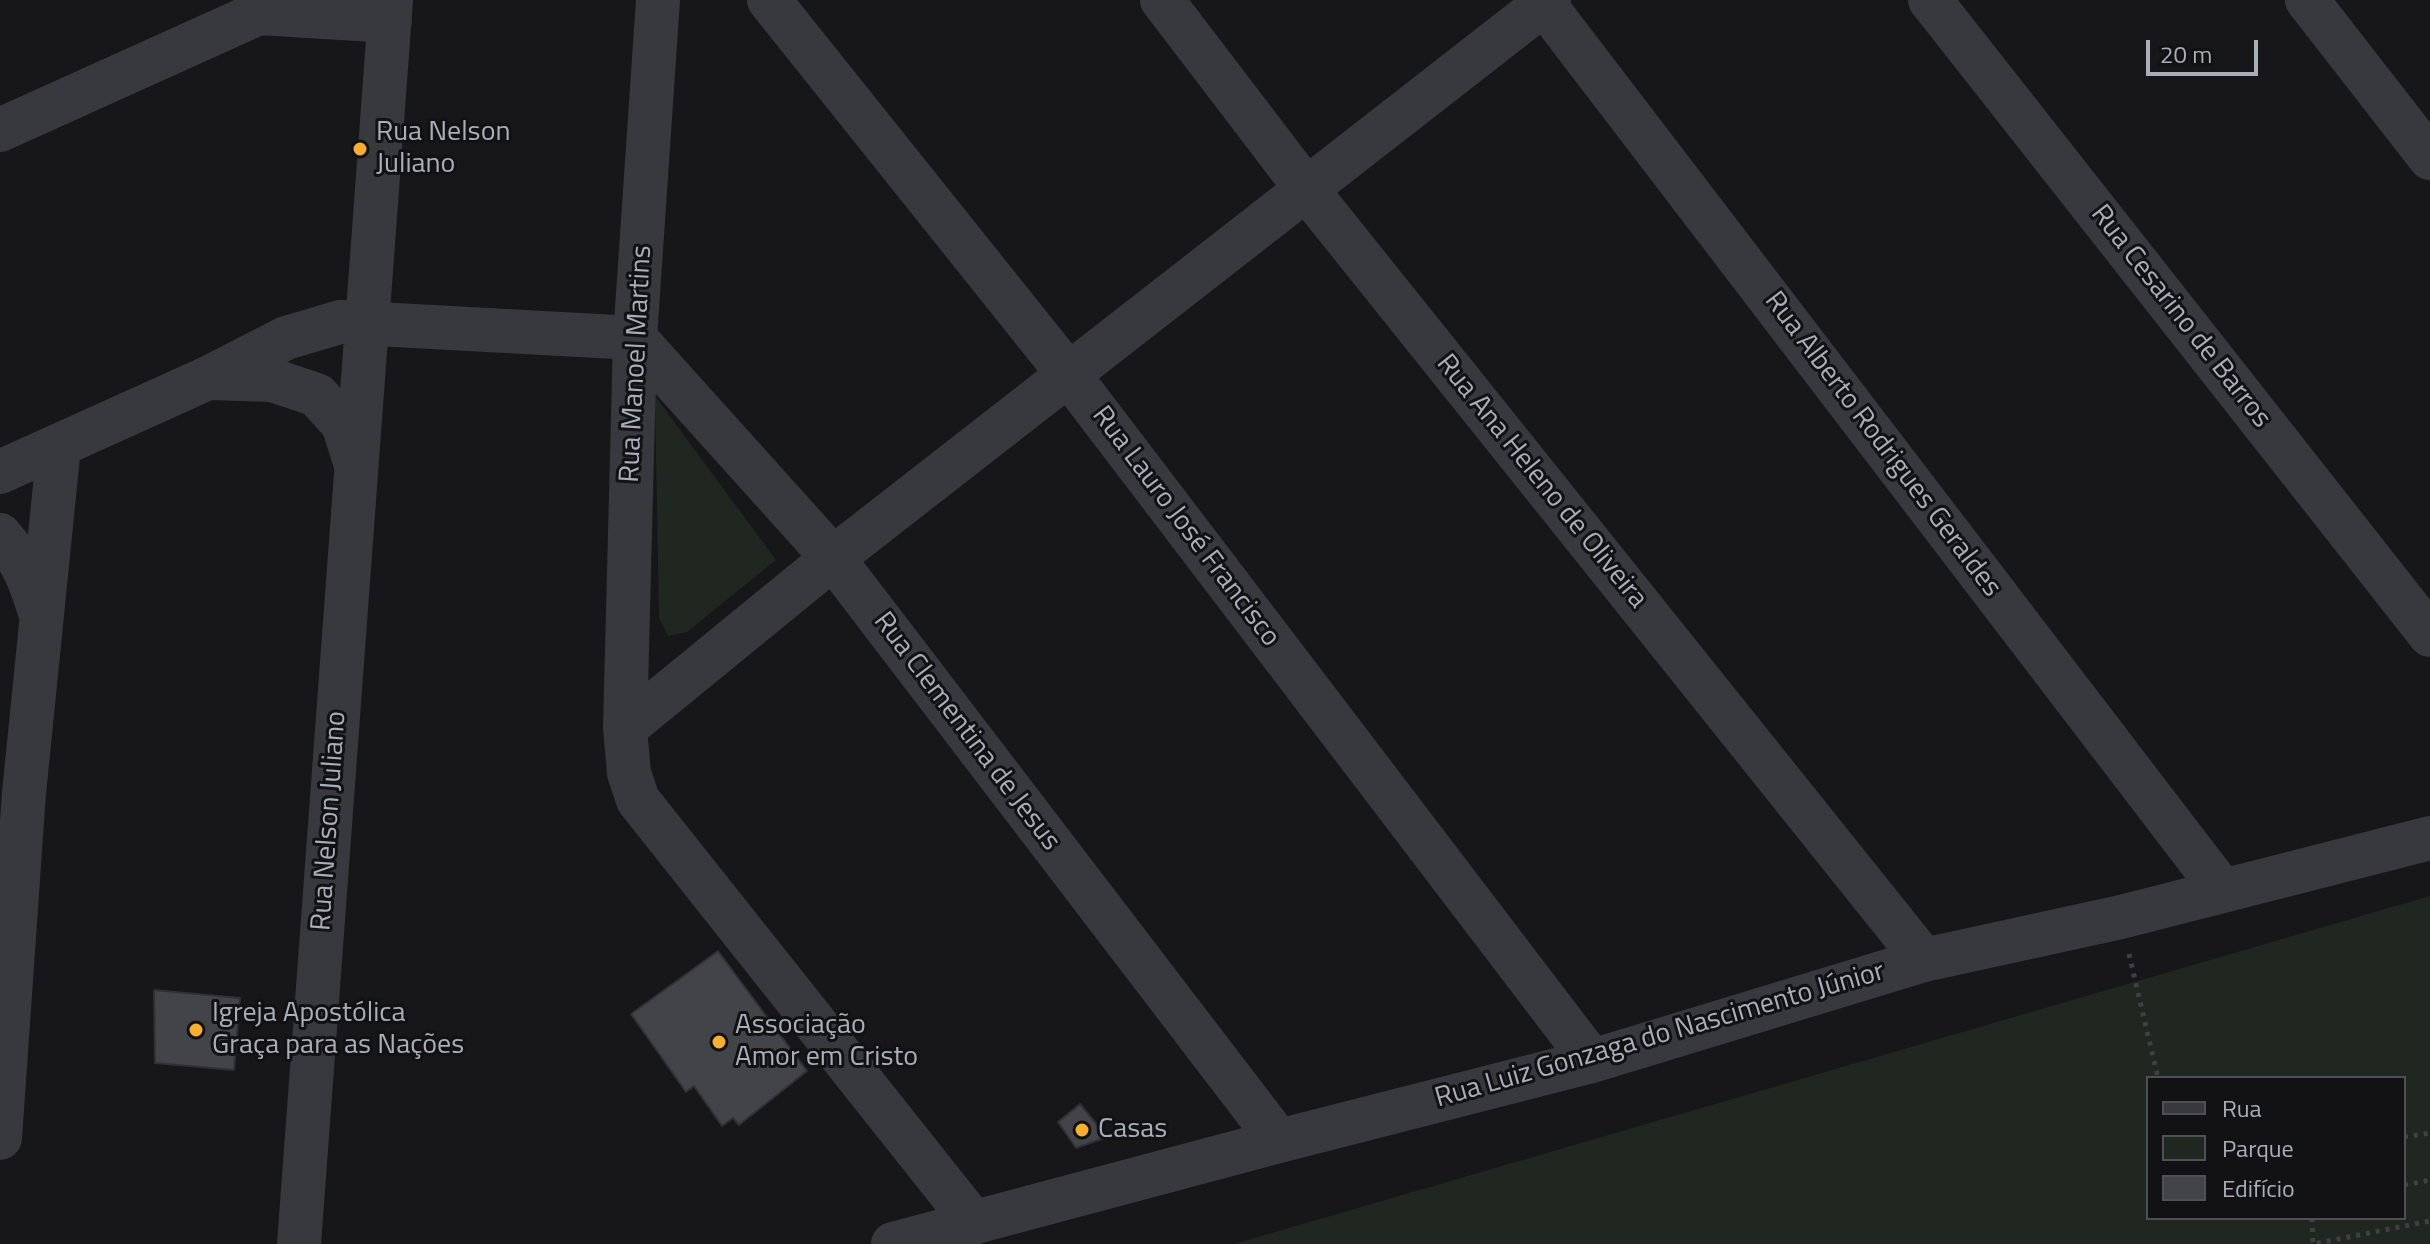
<!DOCTYPE html>
<meta charset="utf-8">
<style>
body{margin:0}
#map{position:relative;width:2430px;height:1244px;overflow:hidden;background:#171719;font-family:"Titillium Web",sans-serif}
canvas{display:block}
.legend{position:absolute;left:2146px;top:1076px;width:260px;height:144px;box-sizing:border-box;background:#121214;border:2px solid #4e5056;margin:0;padding:10px 14px;list-style:none;font-size:24px;color:#a9aeb9}
.legend li{display:flex;align-items:center;gap:16px;height:40px}
.legend b{width:40px;border:2px solid #4e5056}
.scale{position:absolute;left:2146px;top:40px;width:112px;height:36px;box-sizing:border-box;border:4px solid #a9aeb9;border-top:0;padding-left:10px;font-size:24px;line-height:28px;white-space:nowrap;color:#a9aeb9;-webkit-text-stroke:6px #121214;paint-order:stroke}
</style>
<div id="map">
<canvas width="2430" height="1244"></canvas>
<ul class="legend">
<li><b style="height:10px;background:#38393e"></b>Rua</li>
<li><b style="height:22px;background:#1f2720"></b>Parque</li>
<li><b style="height:22px;background:#434449"></b>Edifício</li>
</ul>
<div class="scale">20 m</div>
</div>
<script>
const g = document.querySelector('canvas').getContext('2d');
g.lineJoin = 'round';
function fill(path, color) { g.fillStyle = color; g.fill(path, 'evenodd'); }
function trace(path, color, width, dash) { g.strokeStyle = color; g.lineWidth = width; g.lineCap = dash ? 'butt' : 'round'; g.setLineDash(dash || []); g.stroke(path); }
function write(font, color, halo, rows, align = 'center') {
  g.font = font + ' "Titillium Web",sans-serif'; g.lineWidth = 6; g.setLineDash([]); g.textBaseline = 'middle'; g.strokeStyle = halo; g.fillStyle = color; for (const [text, x, y, turn = 0] of rows) {
    g.save(); g.translate(x, y); g.rotate((+turn || 0) * Math.PI / 180); g.textAlign = isNaN(turn) ? turn : align; if (halo) g.strokeText(text, 0, 0); g.fillText(text, 0, 0); g.restore();
  }
}
fill(new Path2D(`
 M 655,396 L 776,560 L 687,632 L 668,636 L 659,618 Z
 M 2430,896 L 2430,1244 L 1234,1244 ZM 2404,1078 L 2404,1218 L 2148,1218 L 2148,1078 Z`), '#1f2720');
const building = new Path2D(`
 M 718,951 L 807,1071 L 739,1125 L 733,1118 L 722,1126 L 694,1086 L 686,1092 L 631,1014 Z
 M 154,990 L 240,998 L 234,1070 L 155,1063 Z
 M 1080,1104 L 1107,1137 L 1076,1148 L 1058,1122 Z`);
fill(building, '#434449');
trace(building, '#313135', 2);
trace(new Path2D(`
 M 2129,954 L 2158,1078
 M 2404,1137 L 2430,1133
 M 2404,1185 L 2430,1180
 M 2312,1218 L 2313,1244 L 2430,1221`), '#3e4045', 5, [4, 6]);
trace(new Path2D(`
 M 281,0 L 259,13 L 390,21
 M 658,0 L 635,338 L 625,728 L 629,773 L 638,800 L 974,1223
 M 769,0 L 1069,375 L 1592,1061
 M 1162,0 L 1307,190 L 1924,960
 M 1541,0 L 2222,890
 M 1930,0 L 2430,635
 M 2307,0 L 2430,158
 M 0,130 L 259,13
 M 635,338 L 833,558 L 1279,1141
 M 211,378 L 272,380 L 317,395 L 343,424 L 355,462
 M 0,472 L 208,378 L 286,338 L 340,322 L 635,338
 M 0,535 C 24,563 29,577 40,612
 M 625,728 L 833,558 L 1549,0
 M 0,1138 L 24,793 L 59,446
 M 299,1244 L 391,0
 M 893,1244 L 1279,1141 L 1592,1061 L 1924,960 L 2121,917 L 2430,838`), '#38393e', 44);
for (const [x, y, r, color] of [
 [360,149,8,"#f6af32"],
 [196,1030,8,"#f6af32"],
 [719,1042,8,"#f6af32"],
 [1082,1130,8,"#f6af32"]
]) { const dot = new Path2D(); dot.arc(x, y, r, 0, 2 * Math.PI); g.fillStyle = color; g.fill(dot); trace(dot, '#121214', 3); }
write('28px', '#a9aeb9', '#121214', [
 ["Rua Nelson",376,133],
 ["Juliano",376,165],
 ["Igreja Apostólica",212,1014],
 ["Graça para as Nações",212,1046],
 ["Associação",735,1026],
 ["Amor em Cristo",735,1058],
 ["Casas",1098,1130]
], 'left');
write('28px', '#a9aeb9', '#121214', [
 ["Rua Cesarino de Barros",2180,317,52],
 ["Rua Manoel Martins",637,364,-87],
 ["Rua Alberto Rodrigues Geraldes",1882,445,53],
 ["Rua Ana Heleno de Oliveira",1541,482,51],
 ["Rua Lauro José Francisco",1185,527,53],
 ["Rua Clementina de Jesus",966,732,53],
 ["Rua Nelson Juliano",330,821,-86],
 ["Rua Luiz Gonzaga do Nascimento Júnior",1660,1036,-16]
]);
</script>
